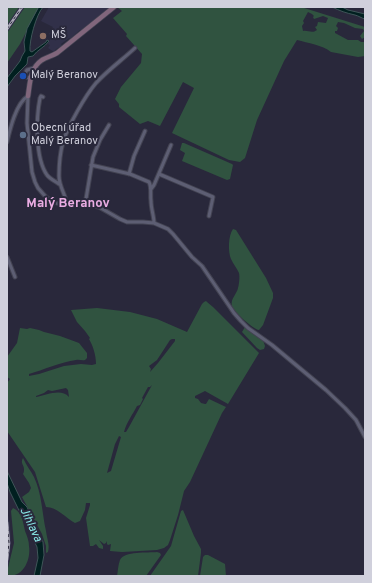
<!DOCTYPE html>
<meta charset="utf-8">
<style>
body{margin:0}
#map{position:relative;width:372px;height:583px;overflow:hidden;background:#29283b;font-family:Overpass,sans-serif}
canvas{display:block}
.frame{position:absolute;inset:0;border:8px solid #d0d0dc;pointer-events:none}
</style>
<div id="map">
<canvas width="372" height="583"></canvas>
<div class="frame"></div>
</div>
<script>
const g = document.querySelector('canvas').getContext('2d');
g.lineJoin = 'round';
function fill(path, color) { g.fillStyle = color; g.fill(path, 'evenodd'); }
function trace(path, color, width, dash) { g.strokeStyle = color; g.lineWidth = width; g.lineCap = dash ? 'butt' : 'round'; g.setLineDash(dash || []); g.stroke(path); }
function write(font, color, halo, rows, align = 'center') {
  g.font = font + ' Overpass,sans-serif'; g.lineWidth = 4; g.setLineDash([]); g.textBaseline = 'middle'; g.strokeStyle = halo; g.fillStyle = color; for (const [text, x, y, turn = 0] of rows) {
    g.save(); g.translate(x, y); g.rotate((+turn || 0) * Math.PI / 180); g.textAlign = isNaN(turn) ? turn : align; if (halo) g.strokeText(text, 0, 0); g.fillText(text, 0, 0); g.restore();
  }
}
fill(new Path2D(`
 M 19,7 L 25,7 L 7,33 L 7,25 Z
 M 49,7 L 110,7 L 83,30 L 80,30 L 70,39 L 69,38 L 61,44 L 62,46 L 56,49 L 54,52 L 48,48 L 50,45 L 48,44 L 52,36 L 49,34 L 53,27 L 41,21 Z
 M 7,511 L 10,524 L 11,543 L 9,563 L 7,570 Z`), '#313049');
fill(new Path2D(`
 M 7,7 L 19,7 L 7,25 Z
 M 25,7 L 39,7 L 20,44 L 7,63 L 7,33 Z
 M 117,7 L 301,7 L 365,27 L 365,37 L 362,39 L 360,36 L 364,31 L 363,29 L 355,28 L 344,23 L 338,22 L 336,26 L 338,28 L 337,31 L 335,31 L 335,33 L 348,40 L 358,40 L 361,42 L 365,42 L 365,56 L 358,57 L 331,52 C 322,45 308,43 297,40 L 284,61 L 257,120 L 245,158 L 240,162 L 229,160 L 172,133 L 194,88 L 183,82 L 160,126 L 148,121 L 140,124 L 119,107 L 119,104 L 115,99 L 121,87 L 141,63 L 142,54 L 126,36 L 127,34 L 113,18 L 122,11 ZM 308,12 L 312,14 L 314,16 L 313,17 L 314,19 L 323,16 L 328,18 L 326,23 L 318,22 L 317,26 L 315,27 L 317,30 C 312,34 308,30 303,31 L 302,26 L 304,23 L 303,21 Z
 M 182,143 L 184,143 L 232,164 L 233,165 L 230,179 L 227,180 L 182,161 L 185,153 L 180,150 Z
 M 233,229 L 236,230 L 266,278 L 273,293 L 273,298 L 263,325 L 259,330 C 253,329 234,312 232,306 C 230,299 237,294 238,288 C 239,285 240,277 239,273 C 237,268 233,264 231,259 C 228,252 228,236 233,229 Z
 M 206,301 L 207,302 L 213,307 L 259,353 L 228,404 L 205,391 L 195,396 L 195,398 L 198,399 L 201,403 L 205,404 L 206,404 L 209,399 L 226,407 L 222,413 L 190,482 L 184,491 L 178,515 L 170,540 L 168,545 L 164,548 L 157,550 L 122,552 L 110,551 L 111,544 L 108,545 L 107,544 L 107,541 L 106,543 L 104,544 L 99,540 L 103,546 L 103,549 L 99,548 L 96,544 L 93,546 L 90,546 L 86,518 L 90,505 L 90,503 L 86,503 L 85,510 L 80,521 L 75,523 C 66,518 57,507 46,507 L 35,472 L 7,431 L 7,383 L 10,379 L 7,377 L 7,357 L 17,343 L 20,328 L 27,329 L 30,328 L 39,330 L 44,332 L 60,336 L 79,343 L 87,353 L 87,358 L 85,360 C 82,361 79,359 76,360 C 61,362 43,370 29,374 L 29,376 L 39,374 L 64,366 L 81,364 L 92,365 L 96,364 C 96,355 93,346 89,339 L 90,338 L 85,331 L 77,322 L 71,310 L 97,308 L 130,312 L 157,319 L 187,332 L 202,304 L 204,302 ZM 172,339 L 175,339 L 175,341 L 158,363 L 150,372 L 151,369 L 149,366 L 157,360 L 170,340 ZM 152,385 L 129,427 L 126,432 L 124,432 C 126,423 133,414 137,406 L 140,405 L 143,399 L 142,398 L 148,387 L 150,387 ZM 66,388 L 68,390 L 69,397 C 61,388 47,395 36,397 L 36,396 L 44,393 L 48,390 L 52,391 ZM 119,436 L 121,437 L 111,471 L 107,473 L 115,444 Z
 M 245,327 L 257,337 L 263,340 L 265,346 L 264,349 L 260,350 L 257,348 L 242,332 Z
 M 23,458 C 26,465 31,471 34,477 C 42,494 42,513 46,531 C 47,539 50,545 48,552 L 46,553 L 46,546 L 42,534 L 22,497 L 29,492 L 31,488 L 29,483 L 23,474 C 24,472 24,471 24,469 C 24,465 20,463 23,458 Z
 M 13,508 C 22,512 23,522 25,531 C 27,536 29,541 29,546 C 31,559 24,576 9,576 L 7,572 L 14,543 L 11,511 Z
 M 183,510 L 194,536 L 201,549 L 201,553 L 198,576 L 150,576 L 171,546 L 181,511 Z
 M 157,552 L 160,553 L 161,555 L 146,576 L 117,576 C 118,571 118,565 120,560 C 124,551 148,553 157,552 Z
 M 205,555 L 208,555 L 225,564 L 226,576 L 200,576 L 203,557 Z`), '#305340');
const water = new Path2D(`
 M 39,7 L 43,7 C 36,15 29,41 30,51 L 32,52 L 46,42 L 47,40 L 49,41 C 45,47 37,50 33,56 L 28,57 L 27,64 L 15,76 L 7,87 L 7,78 L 20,61 L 22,56 L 25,51 L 24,42 L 27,29 Z
 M 332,7 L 342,7 L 348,10 L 365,14 L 365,19 C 361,18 359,16 355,15 C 346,13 340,11 332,7 Z
 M 7,471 L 22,502 L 27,507 L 43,542 L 44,555 L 40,576 L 34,576 L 38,558 L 37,547 L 10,492 L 7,483 Z`);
fill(water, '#012020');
trace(water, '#3f5558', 1);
const street = new Path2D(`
 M 31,78 L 25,77 L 25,73 L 27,70 L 34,68
 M 28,96 L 27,123 L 32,172 L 35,182 L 38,188 L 45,196 L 51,201 L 62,205 L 85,205 L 99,207 L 120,219 L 127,222 L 143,222 L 154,223 L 168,229 L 173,234 L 192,257 L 202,266 L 234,313 L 241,321 L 248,328 L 272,345 L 326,390 L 345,408 L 356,420 L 365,437
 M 43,97 L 41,96 L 40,98 C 36,118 35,158 47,175 C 50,179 55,181 59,184
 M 7,142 C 10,129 16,103 28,96
 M 91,165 L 130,174 L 149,182 C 152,188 150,194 151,201 C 151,209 154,216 154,223
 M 129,174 L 134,156 L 145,131
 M 159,174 L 213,197 L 209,216
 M 151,189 L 154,185 L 171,145
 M 67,205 C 66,195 59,187 59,176 C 59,165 60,153 63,142 C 68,126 85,96 96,83 C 108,70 122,60 135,48
 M 85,205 L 93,157 L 100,140 L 109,125
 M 7,257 L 15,277`);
const secondary = new Path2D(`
 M 28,96 C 30,83 30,68 42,60 C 47,57 52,56 57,53 L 114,7`);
trace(street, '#434352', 5);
trace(secondary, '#434352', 6);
trace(street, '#5d5e73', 3);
trace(secondary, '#81667c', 4.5);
const rail = new Path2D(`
 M 7,29 L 22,7
 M 7,522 L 9,543 L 7,560`);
trace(rail, '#aaa9b7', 2.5);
trace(rail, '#29283b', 1, [3]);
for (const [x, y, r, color] of [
 [43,36,4,"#8d6e63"],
 [23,76,4,"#1a4fb4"],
 [23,135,4,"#5c6f8a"]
]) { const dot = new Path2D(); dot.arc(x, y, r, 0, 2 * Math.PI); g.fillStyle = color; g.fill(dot); trace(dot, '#29283b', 1.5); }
write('11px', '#d0d0dc', '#29283b', [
 ["MŠ",51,36],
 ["Malý Beranov",31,76],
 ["Obecní úřad",31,129],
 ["Malý Beranov",31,142]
], 'left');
write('italic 12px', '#8aebea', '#29283b', [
 ["Jihlava",30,525,65]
]);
write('bold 13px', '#e9ace2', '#29283b', [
 ["Malý Beranov",68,204]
]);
</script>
